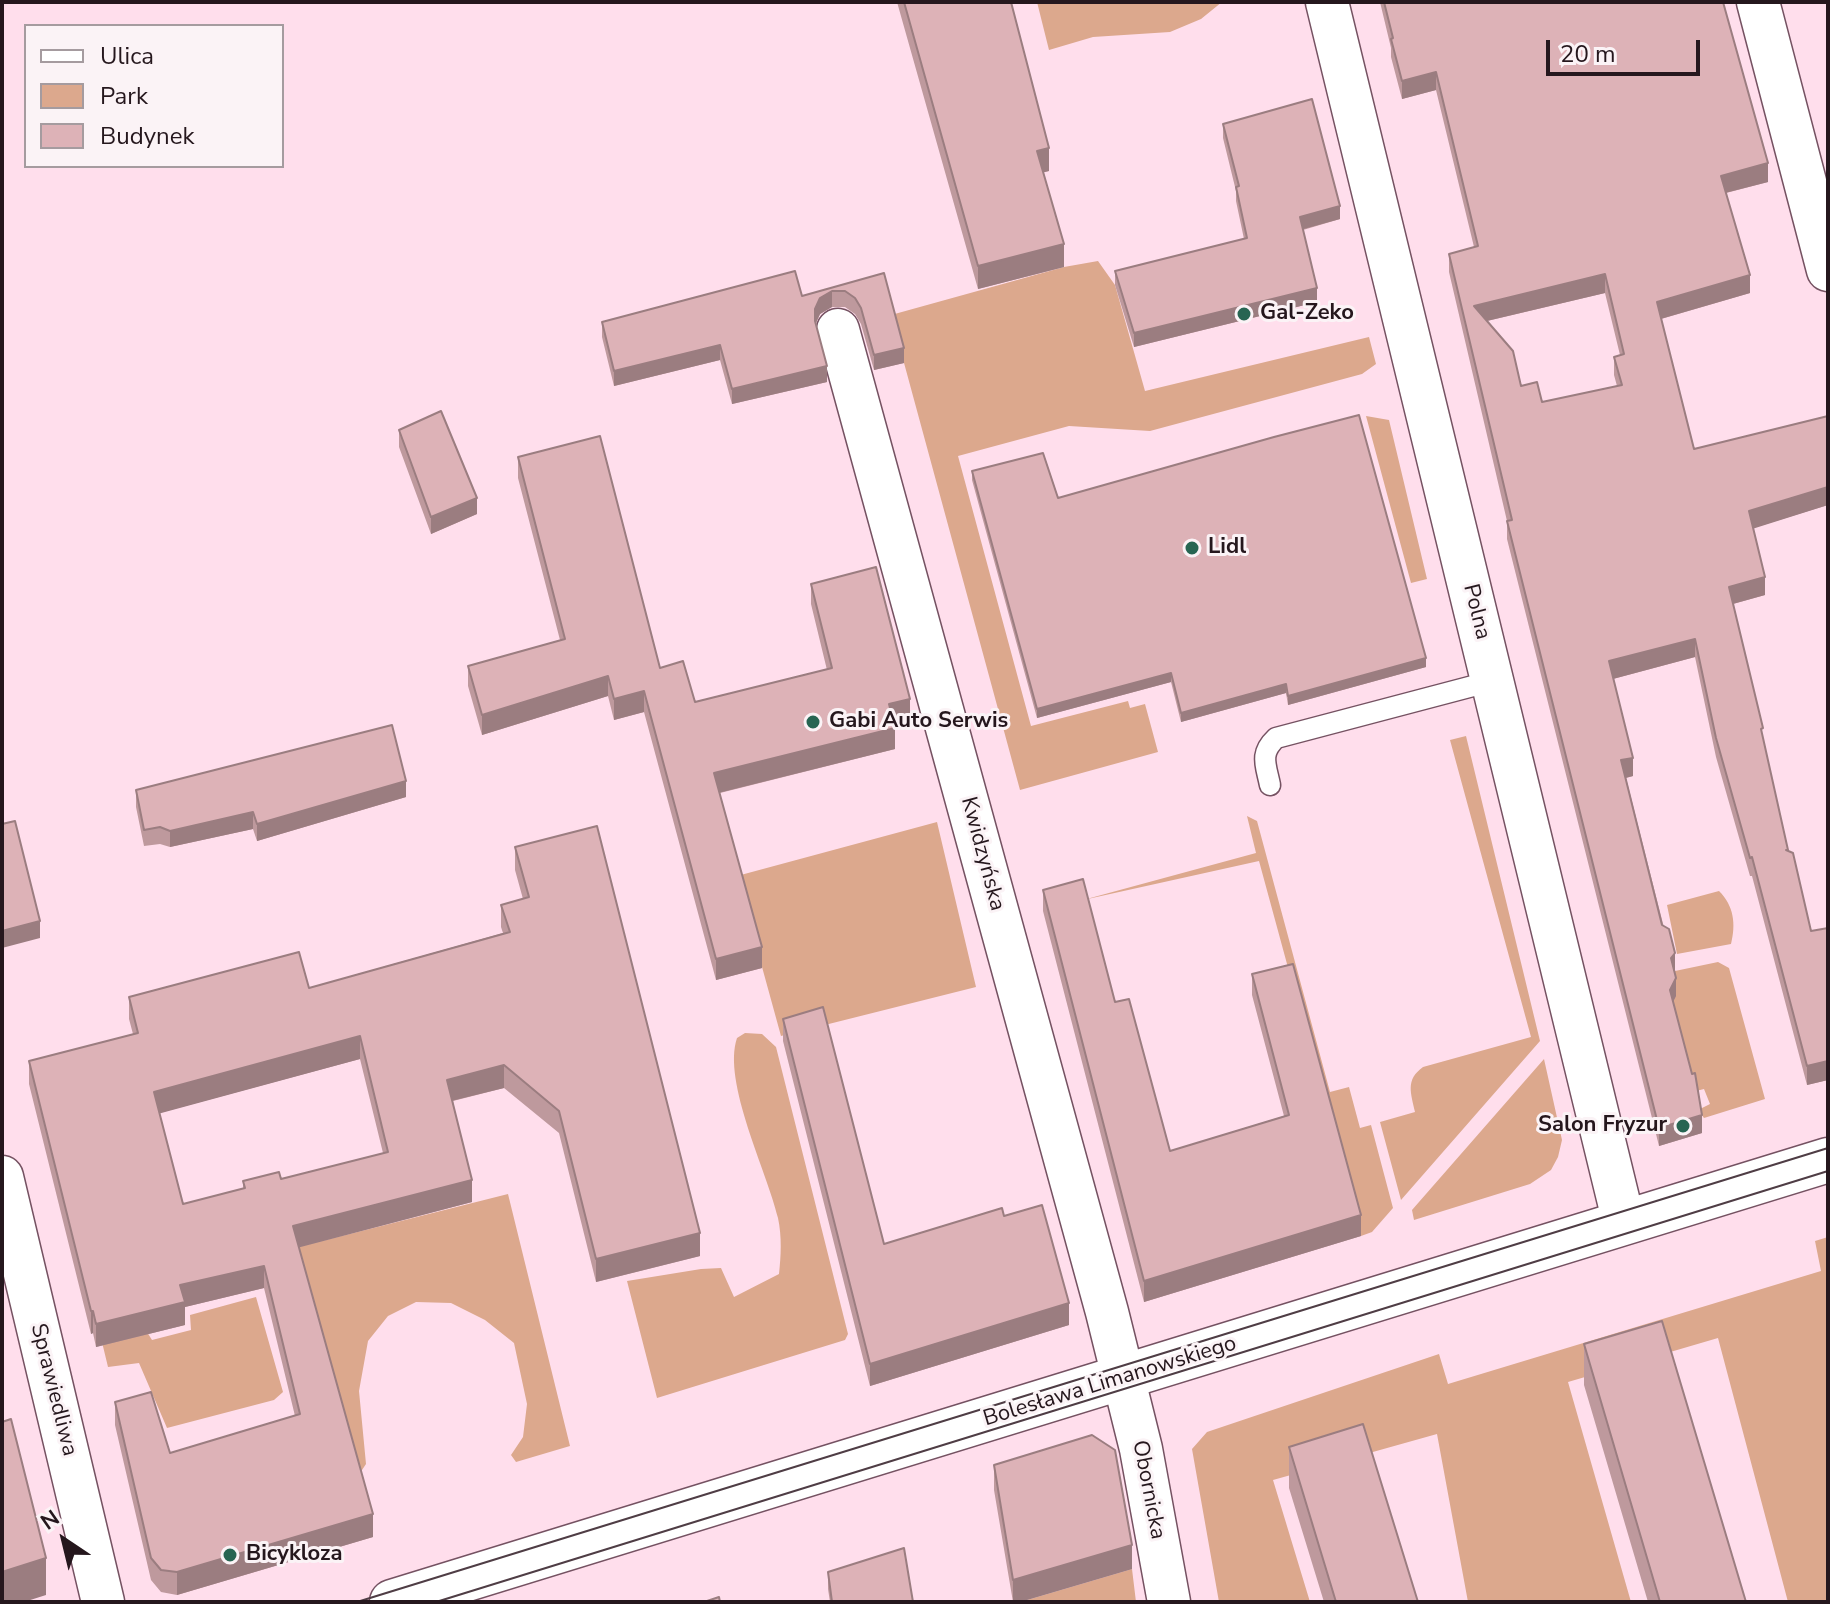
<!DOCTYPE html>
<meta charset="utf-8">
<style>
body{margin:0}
#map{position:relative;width:1830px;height:1604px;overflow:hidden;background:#ffdeec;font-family:"Nunito Sans",sans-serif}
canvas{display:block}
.frame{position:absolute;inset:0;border:4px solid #25171d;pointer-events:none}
.legend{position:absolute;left:24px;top:24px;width:260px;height:144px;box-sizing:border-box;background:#fbf3f6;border:2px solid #a59b9f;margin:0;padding:10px 14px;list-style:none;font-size:24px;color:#25171d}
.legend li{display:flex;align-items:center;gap:16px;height:40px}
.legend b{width:40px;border:2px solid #a59b9f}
.north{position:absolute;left:24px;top:1500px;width:80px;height:80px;-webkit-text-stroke:6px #fbf3f6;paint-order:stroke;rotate:325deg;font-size:22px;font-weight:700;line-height:32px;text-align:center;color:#25171d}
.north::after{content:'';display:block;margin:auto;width:28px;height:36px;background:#25171d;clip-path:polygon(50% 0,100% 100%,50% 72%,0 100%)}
.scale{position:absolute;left:1546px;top:40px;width:154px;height:36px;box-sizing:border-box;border:4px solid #25171d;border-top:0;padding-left:10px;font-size:24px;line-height:28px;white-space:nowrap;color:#25171d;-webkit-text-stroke:6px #fbf3f6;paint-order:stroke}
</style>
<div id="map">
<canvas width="1830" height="1604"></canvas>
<div class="frame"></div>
<ul class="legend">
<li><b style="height:10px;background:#fff"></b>Ulica</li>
<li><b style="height:22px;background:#dca88d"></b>Park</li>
<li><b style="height:22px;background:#ddb2b7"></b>Budynek</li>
</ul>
<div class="north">N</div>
<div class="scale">20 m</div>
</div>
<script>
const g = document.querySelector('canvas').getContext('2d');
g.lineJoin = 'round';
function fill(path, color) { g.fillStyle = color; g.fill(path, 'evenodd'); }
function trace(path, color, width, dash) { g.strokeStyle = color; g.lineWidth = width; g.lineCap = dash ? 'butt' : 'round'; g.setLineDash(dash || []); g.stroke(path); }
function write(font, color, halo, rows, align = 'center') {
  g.font = font + ' "Nunito Sans",sans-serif'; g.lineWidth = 6; g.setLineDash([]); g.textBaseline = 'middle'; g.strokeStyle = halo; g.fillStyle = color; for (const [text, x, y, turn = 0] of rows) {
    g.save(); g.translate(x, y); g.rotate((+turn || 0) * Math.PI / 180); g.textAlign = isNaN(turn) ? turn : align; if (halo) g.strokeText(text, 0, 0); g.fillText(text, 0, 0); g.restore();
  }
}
fill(new Path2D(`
 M 1037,2 L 1222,2 L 1201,19 L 1170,32 L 1093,37 L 1049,50 Z
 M 1098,261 L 1115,285 L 1145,391 L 1369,337 L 1376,364 L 1362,374 L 1150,431 L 1069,426 L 958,456 L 1031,726 L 1128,701 L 1130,708 L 1145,704 L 1158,752 L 1020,790 L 891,315 L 1064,267 Z
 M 1366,416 L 1389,420 L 1427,579 L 1411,583 Z
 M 1466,736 L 1540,1041 L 1401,1200 L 1380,1122 L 1415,1112 C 1411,1093 1405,1080 1423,1067 L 1531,1037 L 1450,740 Z
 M 1247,816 L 1257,821 L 1330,1092 L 1349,1087 L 1360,1128 L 1371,1125 L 1393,1208 L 1372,1232 L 1361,1236 L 1259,861 L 1083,900 L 1256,853 Z
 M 937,822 L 976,987 L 781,1036 L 737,876 Z
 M 1719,891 C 1734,906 1736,924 1731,944 L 1677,954 L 1667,905 Z
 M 1718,962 L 1729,968 L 1765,1099 L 1704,1118 L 1698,1110 L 1710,1104 L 1704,1089 L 1692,1092 L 1661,1023 L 1675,971 Z
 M 745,1033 L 762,1034 L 776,1047 L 848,1334 L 845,1340 L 657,1398 L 627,1281 L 701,1269 L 721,1268 L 734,1297 L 779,1274 C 781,1256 782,1237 778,1218 C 767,1171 722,1082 737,1038 Z
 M 1544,1059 L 1562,1140 L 1558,1157 L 1551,1170 L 1530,1184 L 1414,1220 L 1412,1210 Z
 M 508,1194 L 570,1446 L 516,1462 L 511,1455 L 523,1437 L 527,1404 L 514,1343 L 485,1320 L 451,1303 L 416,1302 L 388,1316 L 368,1341 L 359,1391 L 366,1464 L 356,1479 L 294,1248 Z
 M 1828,1237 L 1828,1602 L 1788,1602 L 1718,1338 L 1568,1382 L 1631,1602 L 1468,1602 L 1437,1434 L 1273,1480 L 1310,1602 L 1219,1602 L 1192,1449 L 1207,1432 L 1439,1354 L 1448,1384 L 1821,1271 L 1815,1241 Z
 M 256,1297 L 283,1392 L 274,1400 L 167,1428 L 139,1363 L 108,1367 L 101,1338 L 147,1332 L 152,1340 L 191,1330 L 190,1315 Z
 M 1132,1569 L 1136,1602 L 1020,1602 Z`), '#dca88d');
const service = new Path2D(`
 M 1270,785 C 1266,765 1259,754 1276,738 L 1492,681`);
const minor = new Path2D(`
 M 1327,2 L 1624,1223
 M 1758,2 L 1828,270
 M 838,330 L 1107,1312 L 1141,1449 L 1169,1602
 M 2,1177 L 103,1602`);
const tertiary = new Path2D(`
 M 392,1602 L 1828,1160`);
trace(service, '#755262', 23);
trace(minor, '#755262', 45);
trace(tertiary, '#755262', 47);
trace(service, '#fff', 20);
trace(minor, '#fff', 42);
trace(tertiary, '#fff', 44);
trace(new Path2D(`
 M 357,1602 L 1828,1148
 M 436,1602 L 1828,1171`), '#4f3d45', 2);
fill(new Path2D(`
 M 897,2 L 1011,2 L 1049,171 L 1043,172 L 1064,267 L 978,289 Z
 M 1380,2 L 1723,2 L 1768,182 L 1726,193 L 1750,293 L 1661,319 L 1694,449 L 1828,416 L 1828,505 L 1753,528 L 1765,595 L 1733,604 L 1788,851 L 1811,931 L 1828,928 L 1828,1080 L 1807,1085 L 1752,876 L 1750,876 L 1716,757 L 1695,657 L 1613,679 L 1633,776 L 1626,778 L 1675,971 L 1676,996 L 1673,1002 L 1702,1133 L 1659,1146 L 1507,539 L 1507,521 L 1449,272 L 1449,254 L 1474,247 L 1436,90 L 1402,99 L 1391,57 L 1391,48 ZM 1605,293 L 1620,355 L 1614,357 L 1614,375 L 1617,386 L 1542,402 L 1521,386 L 1487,321 Z
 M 1223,124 L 1340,219 L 1303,230 L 1317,302 L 1134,347 L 1115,285 L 1115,271 L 1244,239 L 1236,201 L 1236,191 L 1223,138 Z
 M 884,273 L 904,363 L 874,370 L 861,324 L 855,314 L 845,307 L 832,307 L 820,314 L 816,323 L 827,382 L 732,404 L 720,360 L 614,386 L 602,337 L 602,322 L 802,296 Z
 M 399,430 L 477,514 L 431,534 L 399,447 Z
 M 518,457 L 660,668 L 695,702 L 827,670 L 811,604 L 811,584 L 910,720 L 894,724 L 895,749 L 720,793 L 762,968 L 716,980 L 644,712 L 614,720 L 608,696 L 482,735 L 468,686 L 468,666 L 560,640 L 518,478 Z
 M 972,471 L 1058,498 L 1426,667 L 1288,705 L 1286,693 L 1181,722 L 1171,682 L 1037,718 L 972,480 Z
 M 136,790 L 406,797 L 257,841 L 253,829 L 170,847 L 160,844 L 144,846 L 136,807 Z
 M 515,847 L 700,1256 L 596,1282 L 559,1133 L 504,1088 L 453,1101 L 472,1202 L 299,1247 L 373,1537 L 177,1595 L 161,1592 L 151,1580 L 115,1425 L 115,1402 L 170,1453 L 295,1416 L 264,1288 L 185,1307 L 185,1325 L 96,1347 L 93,1333 L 91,1334 L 29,1084 L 29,1061 L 133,1034 L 129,1019 L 129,997 L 309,988 L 503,933 L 501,927 L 501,905 L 523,899 L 515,870 ZM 360,1059 L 383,1153 L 281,1179 L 243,1181 L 243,1189 L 183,1204 L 159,1113 Z
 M 1043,890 L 1115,1002 L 1170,1151 L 1284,1116 L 1252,995 L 1252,974 L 1361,1236 L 1144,1302 L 1043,911 Z
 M 783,1019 L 884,1244 L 1004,1216 L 1069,1325 L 870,1386 L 783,1041 Z
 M 1584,1344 L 1746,1602 L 1648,1602 L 1584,1385 Z
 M 1289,1447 L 1418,1602 L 1324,1602 L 1289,1488 Z
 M 994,1465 L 1132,1569 L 1020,1602 L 1013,1602 L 994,1490 Z
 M 828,1572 L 913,1602 L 830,1602 L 828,1589 Z`), '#be999d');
fill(new Path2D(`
 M 1436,72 L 1436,90 L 1402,99 L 1402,81 Z
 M 1049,148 L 1049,171 L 1037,174 L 1037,151 Z
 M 1768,163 L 1768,182 L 1721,194 L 1721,176 Z
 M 1340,206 L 1340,219 L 1300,230 L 1300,217 Z
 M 1064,244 L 1064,267 L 978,289 L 978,266 Z
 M 1605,274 L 1605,293 L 1474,324 L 1474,306 Z
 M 1750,275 L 1750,293 L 1657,320 L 1657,302 Z
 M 1317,288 L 1317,302 L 1134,347 L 1134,333 Z
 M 832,291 L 832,307 L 820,314 L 815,325 L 815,309 L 820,298 Z
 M 720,345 L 720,360 L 614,386 L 614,371 Z
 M 904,348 L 904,363 L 874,370 L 874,355 Z
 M 827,366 L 827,382 L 732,404 L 732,389 Z
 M 1828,487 L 1828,505 L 1749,530 L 1749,511 Z
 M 477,498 L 477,514 L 431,534 L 431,517 Z
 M 1765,577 L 1765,595 L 1729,605 L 1729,587 Z
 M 1695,639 L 1695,657 L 1609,680 L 1609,661 Z
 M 1426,658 L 1426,667 L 1288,705 L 1288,696 Z
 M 1171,673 L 1171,682 L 1037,718 L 1037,709 Z
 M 608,676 L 608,696 L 482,735 L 482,715 Z
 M 1286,684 L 1286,693 L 1181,722 L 1181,713 Z
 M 644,691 L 644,712 L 614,720 L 614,699 Z
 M 910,699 L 910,720 L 889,725 L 889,704 Z
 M 895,728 L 895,749 L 714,794 L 714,773 Z
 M 1633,758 L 1633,776 L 1621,779 L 1621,760 Z
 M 406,781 L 406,797 L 257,841 L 257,824 Z
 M 253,812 L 253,829 L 170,847 L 170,831 Z
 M 40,921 L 40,938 L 2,948 L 2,931 Z
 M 762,947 L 762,968 L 716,980 L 716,959 Z
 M 1675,953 L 1675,971 L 1671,977 L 1671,958 Z
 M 1676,978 L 1676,996 L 1670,1008 L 1670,990 Z
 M 360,1036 L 360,1059 L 154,1115 L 154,1092 Z
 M 1828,1061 L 1828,1080 L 1807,1085 L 1807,1066 Z
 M 504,1065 L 504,1088 L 447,1102 L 447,1080 Z
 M 1702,1115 L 1702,1133 L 1659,1146 L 1659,1128 Z
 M 472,1180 L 472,1202 L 293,1249 L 293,1226 Z
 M 1361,1215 L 1361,1236 L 1144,1302 L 1144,1281 Z
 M 700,1233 L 700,1256 L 596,1282 L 596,1259 Z
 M 264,1266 L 264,1288 L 185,1307 L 185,1325 L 96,1347 L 96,1324 L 180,1285 Z
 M 1069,1303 L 1069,1325 L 870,1386 L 870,1364 Z
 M 91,1311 L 93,1311 L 93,1333 L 91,1334 Z
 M 373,1514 L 373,1537 L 177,1595 L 177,1572 Z
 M 1132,1545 L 1132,1569 L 1020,1602 L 1013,1602 L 1013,1580 Z
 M 46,1558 L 46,1595 L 24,1602 L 2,1602 L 2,1572 Z`), '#9b7d80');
const building = new Path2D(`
 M 904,2 L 1011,2 L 1049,148 L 1037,151 L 1064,244 L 978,266 Z
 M 1384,2 L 1723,2 L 1768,163 L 1721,176 L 1750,275 L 1657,302 L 1694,449 L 1828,416 L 1828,487 L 1749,511 L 1765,577 L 1729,587 L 1763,728 L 1761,729 L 1788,850 L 1786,850 L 1793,853 L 1811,931 L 1828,928 L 1828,1061 L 1807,1066 L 1752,857 L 1750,858 L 1716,738 L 1695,639 L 1609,661 L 1633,758 L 1621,760 L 1662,925 L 1669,929 L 1675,953 L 1671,958 L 1676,978 L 1670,990 L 1692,1074 L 1695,1073 L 1702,1115 L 1659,1128 L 1507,521 L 1512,520 L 1449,254 L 1478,246 L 1436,72 L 1402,81 L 1391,39 L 1393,38 ZM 1605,274 L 1624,354 L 1614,357 L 1622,385 L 1542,402 L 1537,382 L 1521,386 L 1513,351 L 1474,306 Z
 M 1312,99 L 1340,206 L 1300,217 L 1317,288 L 1134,333 L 1115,271 L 1247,238 L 1236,187 L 1239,186 L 1223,124 Z
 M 795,271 L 802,296 L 884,273 L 904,348 L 874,355 L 861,308 L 855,298 L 845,291 L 832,291 L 820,298 L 815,309 L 815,321 L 827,366 L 732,389 L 720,345 L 614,371 L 602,322 Z
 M 441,411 L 477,498 L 431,517 L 399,430 Z
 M 1359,415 L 1426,658 L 1288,696 L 1286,684 L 1181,713 L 1171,673 L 1037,709 L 972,471 L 1043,453 L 1058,498 L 1274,437 Z
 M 600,436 L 660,668 L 683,661 L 695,702 L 832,668 L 811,584 L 876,567 L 910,699 L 889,704 L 895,728 L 714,773 L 762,947 L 716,959 L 644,691 L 614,699 L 608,676 L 482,715 L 468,666 L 565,639 L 518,457 Z
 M 392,725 L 406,781 L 257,824 L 253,812 L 170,831 L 160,827 L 144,830 L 136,790 Z
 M 15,821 L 40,921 L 2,931 L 2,824 Z
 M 597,826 L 700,1233 L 596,1259 L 559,1111 L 504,1065 L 447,1080 L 472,1180 L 293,1226 L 373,1514 L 177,1572 L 161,1570 L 151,1558 L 115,1402 L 151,1392 L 170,1453 L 300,1414 L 264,1266 L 180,1285 L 185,1302 L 96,1324 L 93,1311 L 91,1311 L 29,1061 L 138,1033 L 129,997 L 299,952 L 309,988 L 510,932 L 501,905 L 529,897 L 515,847 ZM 360,1036 L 388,1152 L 281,1179 L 279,1172 L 243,1181 L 245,1188 L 183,1204 L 154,1092 Z
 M 1083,879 L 1115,1002 L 1129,999 L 1170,1151 L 1289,1115 L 1252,974 L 1293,964 L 1361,1215 L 1144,1281 L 1043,890 Z
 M 823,1007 L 884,1244 L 1002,1208 L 1004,1216 L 1042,1205 L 1069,1303 L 870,1364 L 783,1019 Z
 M 1662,1321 L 1746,1602 L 1660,1602 L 1584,1344 Z
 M 11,1419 L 46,1558 L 2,1572 L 2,1422 Z
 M 1363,1424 L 1418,1602 L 1336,1602 L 1289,1447 Z
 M 1092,1435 L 1115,1450 L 1132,1545 L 1013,1580 L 994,1465 Z
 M 904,1548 L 913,1602 L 832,1602 L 828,1572 Z
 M 719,1597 L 720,1602 L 704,1602 Z`);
fill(building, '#ddb2b7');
trace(building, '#9b7d80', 2);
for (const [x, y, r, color] of [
 [1244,314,8,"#276552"],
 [1192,548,8,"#276552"],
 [813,722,8,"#276552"],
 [1683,1126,8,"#276552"],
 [230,1555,8,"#276552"]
]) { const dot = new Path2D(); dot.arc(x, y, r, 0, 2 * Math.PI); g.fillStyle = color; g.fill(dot); trace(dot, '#fbf3f6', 3); }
write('bold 22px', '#25171d', '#fbf3f6', [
 ["Gal-Zeko",1260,314],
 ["Lidl",1208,548],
 ["Gabi Auto Serwis",829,722],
 ["Salon Fryzur",1667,1126,"right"],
 ["Bicykloza",246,1555]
], 'left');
write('22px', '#25171d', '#fbf3f6', [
 ["Polna",1476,612,76],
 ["Kwidzyńska",982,854,75],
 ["Bolesława Limanowskiego",1110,1382,-17],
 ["Sprawiedliwa",53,1390,76],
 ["Obornicka",1148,1490,79]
]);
</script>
